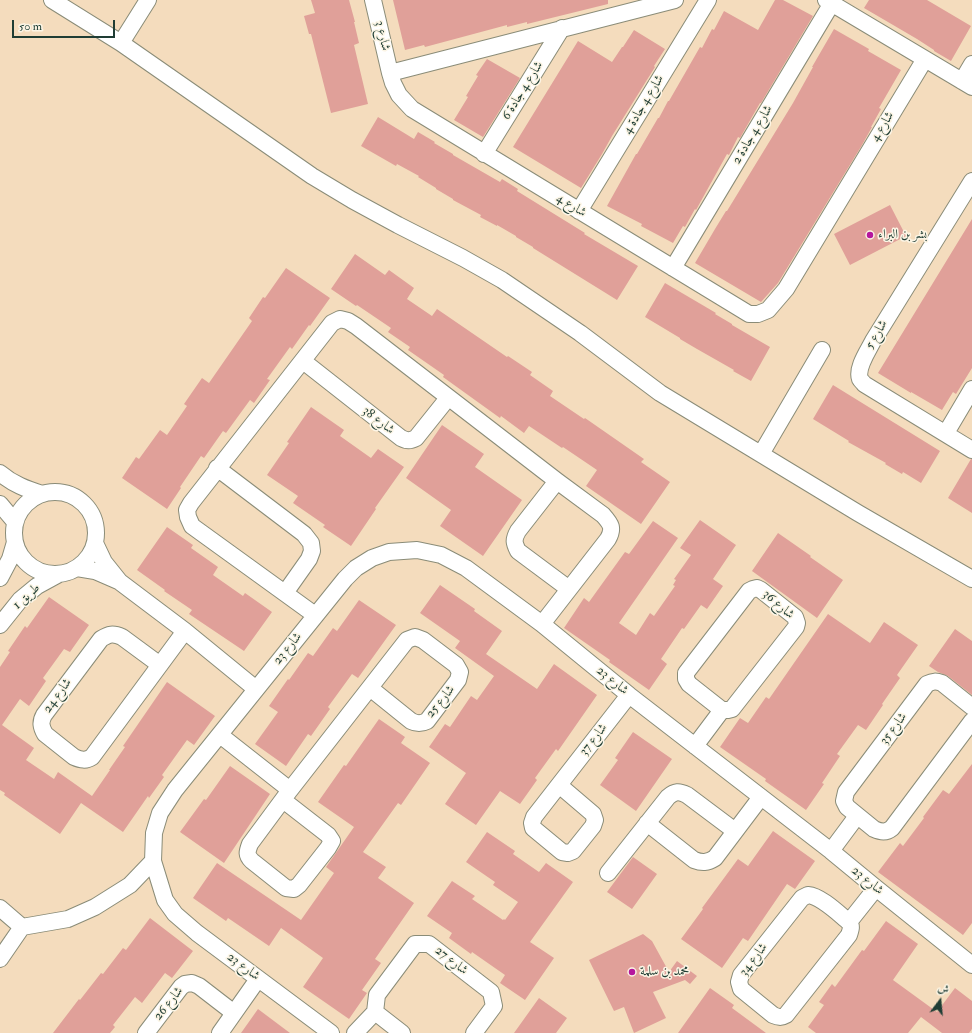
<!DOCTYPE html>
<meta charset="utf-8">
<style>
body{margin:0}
#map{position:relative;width:972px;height:1033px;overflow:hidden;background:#f4dcbd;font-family:"IM FELL Double Pica",Amiri,serif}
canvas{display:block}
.north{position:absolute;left:920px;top:981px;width:40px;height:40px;-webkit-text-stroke:3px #fcf5e5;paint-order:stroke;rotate:16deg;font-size:11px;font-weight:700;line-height:16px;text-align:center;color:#1f3d34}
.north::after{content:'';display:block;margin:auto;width:14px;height:18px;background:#1f3d34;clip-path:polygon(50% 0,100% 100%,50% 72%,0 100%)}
.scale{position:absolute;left:12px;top:20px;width:103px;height:18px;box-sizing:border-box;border:2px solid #1f3d34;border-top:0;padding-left:5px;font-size:12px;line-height:14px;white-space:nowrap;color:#1f3d34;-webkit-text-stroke:3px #fcf5e5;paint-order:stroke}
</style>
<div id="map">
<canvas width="972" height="1033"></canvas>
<div class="north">ش</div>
<div class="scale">50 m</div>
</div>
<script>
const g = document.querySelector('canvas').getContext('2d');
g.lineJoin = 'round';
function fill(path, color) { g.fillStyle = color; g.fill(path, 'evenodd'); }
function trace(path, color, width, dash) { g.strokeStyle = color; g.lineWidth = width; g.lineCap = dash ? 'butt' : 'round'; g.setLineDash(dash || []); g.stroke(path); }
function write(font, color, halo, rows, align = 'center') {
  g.font = font + ' "IM FELL Double Pica",Amiri,serif'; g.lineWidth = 3; g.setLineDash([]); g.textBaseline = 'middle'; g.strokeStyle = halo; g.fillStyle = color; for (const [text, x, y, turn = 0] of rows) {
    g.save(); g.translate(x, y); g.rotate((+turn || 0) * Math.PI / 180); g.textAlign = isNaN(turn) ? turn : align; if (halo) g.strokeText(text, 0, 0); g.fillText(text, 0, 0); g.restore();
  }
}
fill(new Path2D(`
 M 311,0 L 349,0 L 355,22 L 354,22 L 359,43 L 354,45 L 368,104 L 331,113 L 311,34 L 309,34 L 304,16 L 315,13 Z
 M 393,0 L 608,0 L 608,4 L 527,24 L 527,22 L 507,27 L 507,25 L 425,47 L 424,45 L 405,50 Z
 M 775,0 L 783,0 L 813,16 L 761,103 L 760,103 L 740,138 L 738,137 L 729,155 L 727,154 L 696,210 L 695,209 L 685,227 L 683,226 L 673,243 L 641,226 L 642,224 L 607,206 L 636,154 L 637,154 L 658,118 L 659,118 L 668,101 L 669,101 L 700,47 L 702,48 L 712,29 L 714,30 L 724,11 L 758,30 Z
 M 869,0 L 927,0 L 971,26 L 951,61 L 934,51 L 934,50 L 917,39 L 864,8 Z
 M 834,29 L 869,49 L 868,51 L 901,70 L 879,108 L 881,109 L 871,127 L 872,127 L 862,145 L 809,232 L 778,283 L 761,302 L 695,263 L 715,229 L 726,211 L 727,211 L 793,103 L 813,67 L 812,67 Z
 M 634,30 L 665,49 L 654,66 L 655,67 L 612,136 L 602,154 L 581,188 L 513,147 L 578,41 L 612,62 L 622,47 L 623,47 Z
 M 487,59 L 520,78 L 483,137 L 454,120 L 468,97 L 466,96 L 478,76 L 476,75 Z
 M 378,117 L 414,139 L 418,132 L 435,142 L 434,143 L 453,154 L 453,155 L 500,182 L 502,179 L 518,189 L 517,191 L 585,233 L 584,234 L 638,266 L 617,300 L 533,248 L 533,247 L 516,237 L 516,236 L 497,225 L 497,226 L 480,217 L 481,215 L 453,200 L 453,199 L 436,189 L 436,188 L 418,177 L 419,176 L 397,164 L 396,166 L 361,146 Z
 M 890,205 L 906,236 L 850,265 L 834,234 Z
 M 972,219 L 972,368 L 956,394 L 953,392 L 942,410 L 911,392 L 911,393 L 878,373 Z
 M 355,254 L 385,275 L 389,270 L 414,288 L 407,299 L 432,316 L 437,309 L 507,357 L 508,356 L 532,372 L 530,375 L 553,391 L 550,396 L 584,419 L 585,418 L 644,459 L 641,462 L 670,482 L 641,524 L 586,486 L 597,470 L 563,447 L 562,448 L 529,426 L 524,433 L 501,416 L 500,418 L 443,377 L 444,375 L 408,350 L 410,347 L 388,332 L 391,328 L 357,305 L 356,306 L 331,289 Z
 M 286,268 L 330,298 L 310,326 L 309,325 L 292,349 L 290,347 L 267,379 L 270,380 L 254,403 L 250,400 L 226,433 L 223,431 L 204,458 L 201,456 L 180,487 L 181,488 L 167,509 L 122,478 L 136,457 L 139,459 L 160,430 L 167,435 L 187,406 L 184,404 L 202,378 L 209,383 L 252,321 L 249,318 L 263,297 L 265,298 Z
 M 665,283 L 716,313 L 715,314 L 732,324 L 732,325 L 770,347 L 751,381 L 733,371 L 734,370 L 697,349 L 680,339 L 680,338 L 645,317 Z
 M 833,385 L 940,451 L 921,483 L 903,472 L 902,474 L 885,464 L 886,463 L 848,442 L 849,441 L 813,419 Z
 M 311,407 L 344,430 L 340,436 L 371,458 L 378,449 L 404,467 L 375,508 L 376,509 L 351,546 L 323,527 L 325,525 L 293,503 L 298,496 L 267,475 L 289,443 L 287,442 Z
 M 442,425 L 484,454 L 475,467 L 522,500 L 483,556 L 440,526 L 451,510 L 406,478 Z
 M 971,459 L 972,459 L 972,513 L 948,498 Z
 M 700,520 L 736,545 L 713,579 L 723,586 L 707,609 L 701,605 L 684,629 L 682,628 L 661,659 L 667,664 L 649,690 L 609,662 L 610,660 L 564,628 L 584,598 L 589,602 L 625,552 L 629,554 L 653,521 L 678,538 L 619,623 L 636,635 L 650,613 L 654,616 L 675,586 L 673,585 L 676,580 L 674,579 L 691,555 L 680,548 Z
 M 167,527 L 193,545 L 191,548 L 218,567 L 213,575 L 243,596 L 245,593 L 272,612 L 244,651 L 189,614 L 192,610 L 164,591 L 165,590 L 137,570 Z
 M 778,533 L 811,556 L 810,557 L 843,580 L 817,618 L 752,571 Z
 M 440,585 L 475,609 L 474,611 L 502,631 L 486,654 L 537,689 L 554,664 L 597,695 L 558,751 L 556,749 L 535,778 L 537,780 L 520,804 L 500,791 L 476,825 L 445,804 L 466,773 L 429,747 L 445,724 L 450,727 L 471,696 L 477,700 L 494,676 L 455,648 L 460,641 L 420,613 Z
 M 49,597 L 89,625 L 70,652 L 64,649 L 43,678 L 46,681 L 29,706 L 20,699 L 2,725 L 34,748 L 26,760 L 54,779 L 58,772 L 92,796 L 110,770 L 109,770 L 125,747 L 123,746 L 167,682 L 215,716 L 194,745 L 187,740 L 162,775 L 164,777 L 149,798 L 148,796 L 123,832 L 81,803 L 60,834 L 4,795 L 5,793 L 0,790 L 0,667 L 10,652 L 8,651 L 25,626 L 27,628 Z
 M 359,600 L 396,625 L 358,678 L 352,674 L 328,707 L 330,709 L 311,736 L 308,734 L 286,766 L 255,744 L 278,712 L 269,706 L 288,679 L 289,680 L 308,653 L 313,656 L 333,628 L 337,631 Z
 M 828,614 L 870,643 L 884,622 L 918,645 L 897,675 L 900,678 L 882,704 L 883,705 L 866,730 L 858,725 L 837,754 L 840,756 L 822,783 L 824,784 L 806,810 L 765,781 L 766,779 L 720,747 L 740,718 L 748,723 L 766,697 L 769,699 Z
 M 955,629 L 972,641 L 972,695 L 948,676 L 938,672 L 929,666 Z
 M 379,719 L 405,737 L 401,743 L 430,763 L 401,805 L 398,803 L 363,852 L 386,867 L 378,878 L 414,903 L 375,959 L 381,963 L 362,990 L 367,993 L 349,1019 L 303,987 L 323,958 L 281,928 L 269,946 L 228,918 L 226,921 L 193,898 L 217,863 L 301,920 L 334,873 L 326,867 L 354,827 L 318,802 L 344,765 L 346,766 Z
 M 633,732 L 672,759 L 636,811 L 600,785 L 618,760 L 615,758 Z
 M 972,764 L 972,923 L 963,935 L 878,872 L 900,843 L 903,846 L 924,818 L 923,817 L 943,790 L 949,794 Z
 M 230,766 L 270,794 L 224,863 L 180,832 L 204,799 L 206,800 Z
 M 773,831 L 815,861 L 795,889 L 787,884 L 748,941 L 743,938 L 722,968 L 681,939 L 703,909 L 702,908 L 738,859 L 748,866 Z
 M 487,832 L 515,851 L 513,854 L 539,872 L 546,863 L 573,882 L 530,942 L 554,958 L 525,1000 L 500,983 L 505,975 L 472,952 L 471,954 L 449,938 L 452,933 L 427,916 L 452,881 L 475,896 L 472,899 L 503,920 L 504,919 L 505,920 L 518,902 L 493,885 L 495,882 L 466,862 Z
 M 633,857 L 657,874 L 632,909 L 607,892 Z
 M 150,918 L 193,951 L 172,978 L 165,973 L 142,1003 L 135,997 L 113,1025 L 115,1027 L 110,1033 L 53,1033 L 79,999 L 80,1000 L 101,973 L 103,974 L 123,948 L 126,950 Z
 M 886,921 L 918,944 L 893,980 L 937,1012 L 955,988 L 972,1001 L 972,1029 L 969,1033 L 942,1033 L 921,1017 L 908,1033 L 816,1033 L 808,1027 L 824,1005 L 819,1002 L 832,984 L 835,987 L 862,950 L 864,951 Z
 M 643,934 L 652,941 L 669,972 L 677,961 L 697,976 L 690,984 L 685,980 L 653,992 L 666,1018 L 634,1033 L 624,1007 L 614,1011 L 589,960 Z
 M 710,988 L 734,1005 L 732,1008 L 766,1033 L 678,1033 Z
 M 539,998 L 567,1018 L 556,1033 L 514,1033 Z
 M 258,1009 L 290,1033 L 241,1033 Z`), '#e0a099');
const minor = new Path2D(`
 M 52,0 L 121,43 L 312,176 L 352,200 L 398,225 L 463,258 L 502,280 L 580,333 L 660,393 L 858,513 L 972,579
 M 373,0 L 390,73 L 393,83 L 399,95 L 412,109 L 749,314 L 758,314 L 768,310 L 786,289 L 925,59
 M 826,0 L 972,87
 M 121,43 L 148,0
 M 390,73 L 675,0
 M 962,81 L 972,64
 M 484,154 L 562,28
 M 972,181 L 873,341 C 868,351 856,368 860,379 C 861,381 863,382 864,384 L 972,450
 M 579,211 L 708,0
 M 673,268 L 832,3
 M 303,361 L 401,438 C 407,441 410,441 416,438 L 448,398
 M 946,433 L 972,389
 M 761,454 L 822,350
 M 217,468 L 304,534 L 311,543 L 312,551 L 309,559 L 285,593
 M 0,473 C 13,484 26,489 42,494
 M 557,481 L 518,531 C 513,540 514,543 518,551 L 569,589
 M14 533a41 41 0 1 1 82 0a41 41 0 1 1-82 0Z
 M 0,504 L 15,522
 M 95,543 L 104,562 L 120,582 L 185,631 L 256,689
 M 77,568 L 95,571 L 118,581
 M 0,578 L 10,559 L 15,542
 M 757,588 L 761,590 L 795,617 L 797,623 L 796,627 L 732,709 L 728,710 L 722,710 L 689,684 L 686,679 L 686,673 L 749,591 L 753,589 Z
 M 315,615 L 192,526 L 188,517 L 187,510 L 191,503 L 332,323 L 340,319 L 348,321 L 356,326 L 557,481 L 603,515 C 611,524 614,528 608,539 L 542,624
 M 0,625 L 20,600 L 37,586 L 59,574
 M 160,665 L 122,637 C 113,633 109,634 101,639 L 44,715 C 40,722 41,727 45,734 L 74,757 C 81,760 86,761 92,757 L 185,631
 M 972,707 L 942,683 C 936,681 933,681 927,684 L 846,792 L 844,801 L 847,807 L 874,829 C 881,832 886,833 892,828 L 972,721
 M 220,735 L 290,790
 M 695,746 L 722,710
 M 559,785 L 593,814 L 595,820 L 593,826 L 573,851 L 568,853 L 562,852 L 533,828 L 532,823 L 534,817 L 629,695
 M 283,800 L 328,835 L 332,841 L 328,848 L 299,885 L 294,889 L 286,888 L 252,861 C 246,855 247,852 250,844 L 290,790 L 407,640 L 415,637 L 423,640 L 456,665 L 460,672 L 458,680 L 427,721 C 421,724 417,724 411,721 L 370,688
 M 647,823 L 694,860 C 702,863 707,863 715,858 L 761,797
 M 831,851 L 857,816
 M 608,873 L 668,797 C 675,791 679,791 687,795 L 735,831
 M 808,895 C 821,896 839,914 849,922 C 852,926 851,929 849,935 L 786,1015 C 781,1018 778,1017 773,1015 L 741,989 L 739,982 L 741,975 L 802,898 Z
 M 0,908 L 22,927 L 0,959
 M 849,922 L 876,888
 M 22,927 L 68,919 L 95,907 L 130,885 L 153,861
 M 375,1012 L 402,1033
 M 146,1033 L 181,987 L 185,984 L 192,983 L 199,986 L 234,1013
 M 220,1033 L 258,979
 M 331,1033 L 197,933 L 175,914 L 165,900 L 153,861 L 154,833 L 160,813 L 175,790 L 345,579 L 356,568 L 372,558 L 389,552 L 417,550 L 441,555 L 466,568 L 542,624 L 629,695 L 831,851 L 876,888 L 972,965
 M 355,1033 L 375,1012 L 377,995 L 415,944 L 429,944 L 491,992 L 494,1006 L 474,1033`);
trace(minor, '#8a8c78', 18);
trace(minor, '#fff', 16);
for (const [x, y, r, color] of [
 [870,235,4,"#b5179e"],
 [632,972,4,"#b5179e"]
]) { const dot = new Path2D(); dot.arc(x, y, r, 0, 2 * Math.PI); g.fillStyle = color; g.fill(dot); trace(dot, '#fcf5e5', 1.5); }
write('13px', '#1f3d34', '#fcf5e5', [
 ["شارع 3",382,36,77],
 ["شارع 4 جادة 6",523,91,-58],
 ["شارع 4 جادة 4",644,105,-59],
 ["شارع 4",883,127,-59],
 ["شارع 4 جادة 2",753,135,-59],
 ["شارع 4",571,206,31],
 ["شارع 5",877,335,-60],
 ["شارع 38",378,421,38],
 ["طريق 1",27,597,-42],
 ["شارع 36",778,605,41],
 ["شارع 23",288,649,-51],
 ["شارع 23",612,681,39],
 ["شارع 24",58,696,-54],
 ["شارع 25",441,702,-51],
 ["شارع 35",894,729,-53],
 ["شارع 37",594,740,-52],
 ["شارع 23",867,881,39],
 ["شارع 34",754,960,-53],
 ["شارع 27",451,961,38],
 ["شارع 23",243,967,37],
 ["شارع 26",169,1004,-51]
]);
write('13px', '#1f3d34', '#fcf5e5', [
 ["بشر بن البراء",878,235],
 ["محمد بن سلمة",640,972]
], 'left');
</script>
